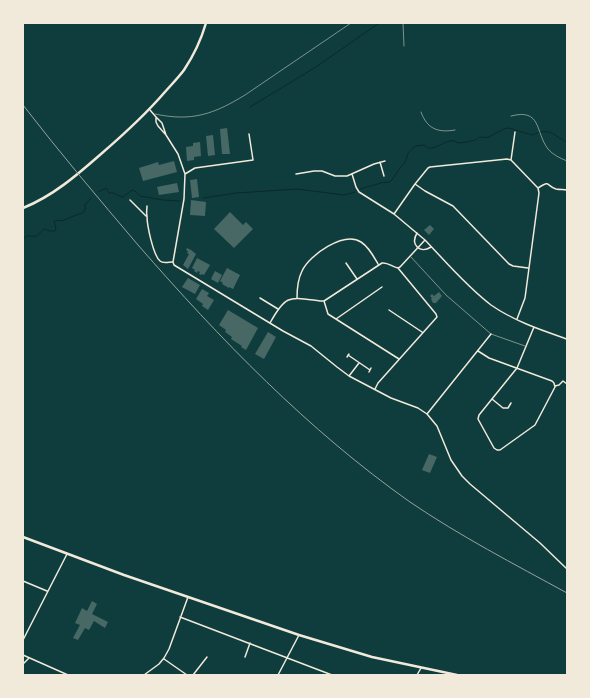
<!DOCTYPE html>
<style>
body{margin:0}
#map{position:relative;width:590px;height:698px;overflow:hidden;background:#0f3d3e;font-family:"Archivo Narrow",sans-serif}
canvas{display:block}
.frame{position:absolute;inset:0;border:24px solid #f1e9da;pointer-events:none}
</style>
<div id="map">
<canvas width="590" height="698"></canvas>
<div class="frame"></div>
</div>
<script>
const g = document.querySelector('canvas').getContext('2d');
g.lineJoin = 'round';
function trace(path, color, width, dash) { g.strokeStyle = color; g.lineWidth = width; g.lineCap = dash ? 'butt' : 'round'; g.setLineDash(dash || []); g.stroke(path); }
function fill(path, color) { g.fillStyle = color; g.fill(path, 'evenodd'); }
trace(new Path2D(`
 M 250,107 L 316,67 L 379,23
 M 360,189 C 367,187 374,185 381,183 C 384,182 388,183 391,181 L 403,164 L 405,163 L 408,153 L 415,146 L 424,145 C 426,146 427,148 429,148 C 435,149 444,142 450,141 C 454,140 456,142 459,143 C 460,143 473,141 475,140 C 478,139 477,138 480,137 C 483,137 486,138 489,137 C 495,134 503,128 509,128 L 532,135 C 551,127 552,135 567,142
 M 98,192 L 106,188 L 109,193 C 117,192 117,197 123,197 L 132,190 L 135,191 L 140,196 L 163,200 L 180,201
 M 203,198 L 236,193 L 297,189 L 344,195 L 355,192
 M 23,240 C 28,232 29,238 36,236 C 39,235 41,231 44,229 L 50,231 L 55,231 L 56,229 L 54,221 C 57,220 61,221 64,220 C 71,218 76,214 83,213 L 85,210 L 85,205 L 91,198`), '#0a2a2b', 1);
fill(new Path2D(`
 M 227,128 L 230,154 L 222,154 L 220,129 Z
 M 213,135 L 215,155 L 208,156 L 206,136 Z
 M 200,142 L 201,156 L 194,157 L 194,160 L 187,161 L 186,147 L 193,146 L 193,143 Z
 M 174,161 L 177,172 L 143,181 L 139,168 L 158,162 L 159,165 Z
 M 197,179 L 199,197 L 192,198 L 190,180 Z
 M 177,183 L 179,192 L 159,195 L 157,187 Z
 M 191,200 L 206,202 L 205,216 L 190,215 Z
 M 230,212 L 243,225 L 246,222 L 253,229 L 234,248 L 214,229 Z
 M 430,225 L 434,229 L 429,235 L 424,230 Z
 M 187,248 L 191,250 L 196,254 L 188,269 L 183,265 L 189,254 L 187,253 L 188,251 L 186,250 Z
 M 197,258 L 210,265 L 204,275 L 202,274 L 201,275 L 199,274 L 200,272 L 198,271 L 197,273 L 194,271 L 195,270 L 192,268 Z
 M 227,268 L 240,275 L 233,289 L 229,287 L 229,288 L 222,284 L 223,283 L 220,281 Z
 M 215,271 L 222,275 L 218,283 L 211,279 Z
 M 188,278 L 200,285 L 195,294 L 182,287 Z
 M 202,289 L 209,293 L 207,296 L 214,300 L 208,310 L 202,306 L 203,304 L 196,299 Z
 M 439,292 L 442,296 L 436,303 L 433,303 L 431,299 L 432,298 L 430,296 L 432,294 L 434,296 Z
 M 228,310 L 258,328 L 246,350 L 241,347 L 242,346 L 231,339 L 232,337 L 225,332 L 226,330 L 219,325 Z
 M 268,332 L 276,337 L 264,359 L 255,354 Z
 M 429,454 L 437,457 L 430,473 L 422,470 Z
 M 92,601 L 97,604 L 92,614 L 108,622 L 105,628 L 94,621 L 89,630 L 85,628 L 78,640 L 73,638 L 80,625 L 75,623 L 82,608 L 87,611 Z`), '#486865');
trace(new Path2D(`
 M 403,23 L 404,46
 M 421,112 C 427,129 438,133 455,130
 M 155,114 C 192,122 214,114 245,95 L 351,23
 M 511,116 C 542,108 535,132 548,149 C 553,155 560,158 567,161
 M 411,257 L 446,295 L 491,334 L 525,346`), '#f1e9da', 0.5);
trace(new Path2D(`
 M 150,110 L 156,117
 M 166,135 L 162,123 L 156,117 L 156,122 L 158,126 L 166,135 L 178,154 L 185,174 L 184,199 L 173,262
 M 511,160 L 515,132
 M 380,162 L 384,176
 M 185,174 L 195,168 L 253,160 L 249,134
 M 296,174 L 314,171 L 322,171 L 335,176 L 347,176 L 374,164 L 385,161
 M 352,174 L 356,187 L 359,192 L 394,214 L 425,240 C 445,261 467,287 491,305 C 514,321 541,330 567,339
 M 415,184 L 425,191 L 453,206 L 509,264 L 513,266 L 528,268
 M 538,188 C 551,180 545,185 556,189 C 560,190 564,189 567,190
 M 130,200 L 146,216
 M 147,206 C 147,209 146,213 147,216 C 147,225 153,255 160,261 C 163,264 169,262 172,262
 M 394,214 L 415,184 L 428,168 L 430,167 L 507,159 L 511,160 L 536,186 L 538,188 L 539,193 L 525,298 L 517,319
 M 417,233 C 410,245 420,254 431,247
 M 173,262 L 174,265 L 283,331 L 311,346 L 337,367 L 349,376 L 391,398 L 418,408 L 427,414 L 437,426 L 451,460 L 462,476 L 470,484 L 540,543 L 567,569
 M 346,263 L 357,279
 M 398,268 L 400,267 L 425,240
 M 260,298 L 278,309
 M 297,298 C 297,289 298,279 302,271 C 309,255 344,231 361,242 C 369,247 374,257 378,264
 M 324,301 L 328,314 L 399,359
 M 389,310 L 422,332
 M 336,319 L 382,287
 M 270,323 C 286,294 289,297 320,301 L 324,301 L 382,263 C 388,262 392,267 398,268 L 436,314 L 437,317 L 378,383 L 375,389
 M 478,351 L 489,358 L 552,381 L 554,383 L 555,387 L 535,425 L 500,450 L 497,450 L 494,448 L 478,419 L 479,415 L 517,368 L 534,327
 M 348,355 L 370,370
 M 347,357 L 349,354
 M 369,372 L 371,368
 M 349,376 L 359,363
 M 555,386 L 559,385 L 563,381 L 567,384
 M 492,399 L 503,408 L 508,408 L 511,403
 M 427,414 L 491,334
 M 23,581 L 47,591
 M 180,617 L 332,675
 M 23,640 L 67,554
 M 23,655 L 68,675
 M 245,657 L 250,643
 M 164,659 L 187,675
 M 23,664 L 29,658
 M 144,675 L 159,664 L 164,658 L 169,649 L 188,597
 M 193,675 L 207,657
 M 278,675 L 299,635
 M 417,675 L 421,668`), '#f1e9da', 1.5);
trace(new Path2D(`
 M 23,208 C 53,196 77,175 101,154 C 123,135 145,115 164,93 C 171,85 178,78 184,70 C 194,55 201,40 206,23
 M 23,537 L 124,575 L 299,635 L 372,657 L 457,675`), '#f1e9da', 2.5);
trace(new Path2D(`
 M 23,105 C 60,153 99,199 138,245 C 220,339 308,430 410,502 C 460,536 514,564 567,593`), '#97a49c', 1);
</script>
